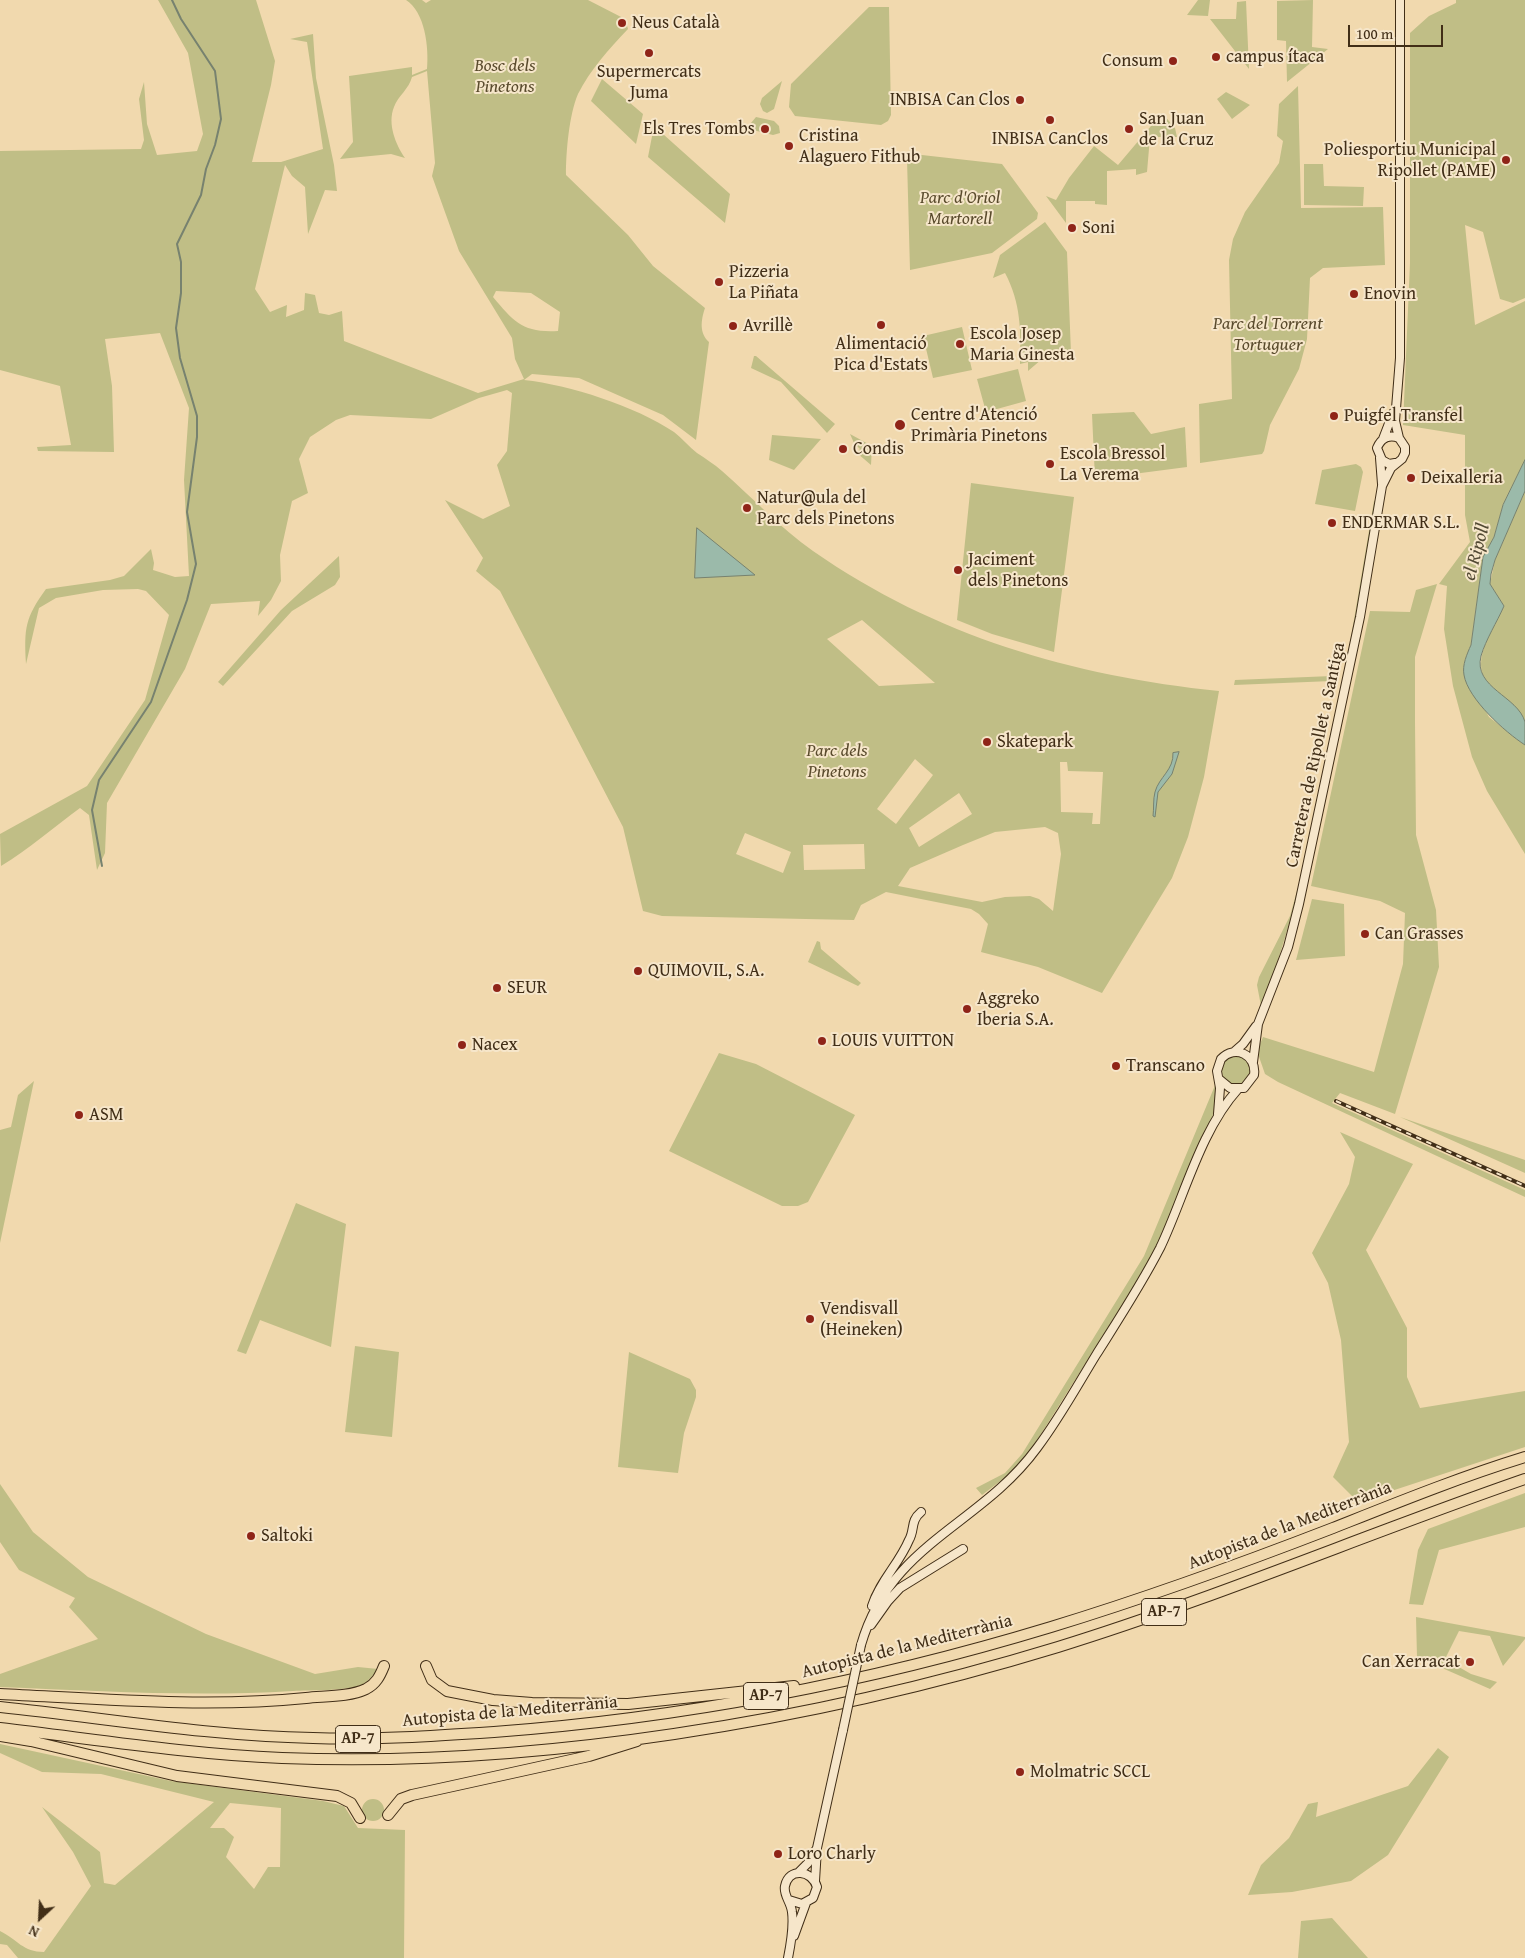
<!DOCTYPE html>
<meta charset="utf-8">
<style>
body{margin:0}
#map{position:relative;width:1525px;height:1958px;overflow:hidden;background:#f1d9ae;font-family:"Gentium Book Plus",serif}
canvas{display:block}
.north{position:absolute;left:15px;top:1893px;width:50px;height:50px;-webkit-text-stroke:4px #f6e6ca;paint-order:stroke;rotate:205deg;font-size:14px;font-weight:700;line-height:20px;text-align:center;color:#412e17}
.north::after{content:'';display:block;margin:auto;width:18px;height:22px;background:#412e17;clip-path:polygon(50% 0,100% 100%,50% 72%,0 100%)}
.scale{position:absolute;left:1348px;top:25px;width:95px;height:22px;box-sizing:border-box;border:2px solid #412e17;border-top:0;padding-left:6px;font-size:15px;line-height:18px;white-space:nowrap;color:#412e17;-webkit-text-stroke:4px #f6e6ca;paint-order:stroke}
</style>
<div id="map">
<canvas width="1525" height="1958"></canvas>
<div class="north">N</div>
<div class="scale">100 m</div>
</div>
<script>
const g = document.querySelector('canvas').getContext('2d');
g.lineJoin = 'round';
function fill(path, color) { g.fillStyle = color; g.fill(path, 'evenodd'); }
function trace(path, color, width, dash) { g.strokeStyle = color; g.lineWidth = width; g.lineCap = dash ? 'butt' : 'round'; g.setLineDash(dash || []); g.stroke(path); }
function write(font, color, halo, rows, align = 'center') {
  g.font = font + ' "Gentium Book Plus",serif'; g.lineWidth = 4; g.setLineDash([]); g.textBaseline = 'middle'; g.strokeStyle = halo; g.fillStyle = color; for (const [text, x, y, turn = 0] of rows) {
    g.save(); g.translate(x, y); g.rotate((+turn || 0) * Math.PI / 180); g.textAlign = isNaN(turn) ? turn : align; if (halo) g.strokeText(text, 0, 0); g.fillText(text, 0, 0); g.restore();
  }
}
fill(new Path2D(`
 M 158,0 L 256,0 L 275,61 L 271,85 L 252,162 L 281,162 L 323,149 L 307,42 L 290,39 L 313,34 L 316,78 L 334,165 L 337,191 L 325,190 L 308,234 L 305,187 L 292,176 L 285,165 L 255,289 L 270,312 L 287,305 L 286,317 L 304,310 L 305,293 L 315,295 L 319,313 L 329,315 L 342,311 L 344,341 L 478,393 L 524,379 L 515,359 L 512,338 L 459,251 L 432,176 L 435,163 L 427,71 L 412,77 C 409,89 398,96 394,107 C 387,124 396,145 405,158 L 391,154 L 340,159 L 353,142 L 349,76 L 412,67 L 412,75 L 427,69 C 429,47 425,12 406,0 L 422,0 L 426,3 L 431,0 L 588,0 L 625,19 L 628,29 C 609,49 590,70 578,94 C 569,115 566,152 566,175 L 628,235 L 653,266 L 705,308 C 701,320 699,333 709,342 L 696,440 L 663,415 L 579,378 L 532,374 L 524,380 C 570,385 635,406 674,432 C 682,438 689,447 697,453 C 706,459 714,464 722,471 C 753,498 780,528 813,551 C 935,636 1072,676 1219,691 L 1204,777 L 1188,837 L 1172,878 L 1102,993 L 1038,967 L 981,952 L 988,924 L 979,914 L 971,909 L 886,892 L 861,905 L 854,920 L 662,916 L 643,911 L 623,827 L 500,591 L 476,571 L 483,558 L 445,500 L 483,519 L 510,506 L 497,465 L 507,451 L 512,393 L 507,390 L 479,398 L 431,419 L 350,415 L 336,420 L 310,437 L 299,459 L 308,493 L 292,501 L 280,555 L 281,581 L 271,600 L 258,616 L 260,601 L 211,604 L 185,669 L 107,803 L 105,853 L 97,870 L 89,815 L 80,808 C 54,827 29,849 1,866 L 0,834 L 87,786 L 145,700 L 169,615 L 146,591 L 138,589 L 103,590 L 56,598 L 39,608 L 26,664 C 24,628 25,618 46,589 L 110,580 L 124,576 L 151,549 L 154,563 L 153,570 L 175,577 L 189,576 L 184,480 L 189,408 L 160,333 L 105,339 L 112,386 L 114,452 L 38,451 L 37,447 L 71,445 L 60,386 L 0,370 L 0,151 L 141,149 L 144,140 L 139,99 L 144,82 L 147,124 L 157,155 L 197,151 L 203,134 L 188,53 ZM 496,291 L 531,293 L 560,312 L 558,331 C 523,333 514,322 493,297 ZM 862,620 L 935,683 L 879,686 L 827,639 ZM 915,759 L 933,775 L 896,824 L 877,809 ZM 1060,762 L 1067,762 L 1068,771 L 1103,772 L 1100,824 L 1092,824 L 1093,813 L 1061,812 ZM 959,793 L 972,814 L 919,847 L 909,828 ZM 1045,827 L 1058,833 L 1061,854 L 1053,911 L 1039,899 L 1030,896 L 1005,897 L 982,902 L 898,886 L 910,868 L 963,845 L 995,832 ZM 745,833 L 791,852 L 783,873 L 736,854 ZM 864,844 L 865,869 L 804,870 L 803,845 Z
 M 1198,0 L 1210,0 L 1208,16 L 1187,15 Z
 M 1313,0 L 1312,47 L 1328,49 L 1287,82 L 1286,41 L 1277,40 L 1277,1 Z
 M 1456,0 L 1525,0 L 1525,298 L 1513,303 L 1500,299 L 1483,232 L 1465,225 L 1475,325 L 1525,301 L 1525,460 L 1503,505 L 1494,537 L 1483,557 L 1471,645 L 1466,658 L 1464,672 L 1489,717 L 1525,745 L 1525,854 L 1487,791 L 1472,757 L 1453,686 L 1444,629 L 1447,586 L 1439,584 L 1470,542 L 1465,515 L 1465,435 L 1403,425 L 1410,263 L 1410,33 L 1429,16 L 1456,3 Z
 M 1246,1 L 1249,69 L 1210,19 L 1236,19 L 1237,2 Z
 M 869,7 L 889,7 L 891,115 L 888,121 L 881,125 L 795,116 L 789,107 L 791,84 Z
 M 602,79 L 643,114 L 636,144 L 591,101 Z
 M 782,81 L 774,109 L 767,113 L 763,111 L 760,104 L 762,98 Z
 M 1298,86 L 1301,208 L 1383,207 L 1385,265 L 1323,268 L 1310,278 L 1307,339 L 1299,369 L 1270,425 L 1264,451 L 1262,454 L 1200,463 L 1199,404 L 1232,399 L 1229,260 L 1233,239 L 1245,212 L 1279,163 L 1283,141 L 1277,136 L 1279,104 Z
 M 1226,92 L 1250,105 L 1232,119 L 1217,99 Z
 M 1162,113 L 1175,128 L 1177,137 L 1150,137 L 1147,172 L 1136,175 L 1136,169 L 1107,171 L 1107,205 L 1095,204 L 1095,201 L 1066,201 L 1066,223 L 1046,196 L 1056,200 L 1069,178 L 1094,146 L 1118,165 Z
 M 756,117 L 774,121 L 779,126 L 780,133 L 773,135 L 753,130 L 751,123 Z
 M 654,126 L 730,194 L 725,223 L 648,157 Z
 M 913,154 L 1002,164 L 1038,213 L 1037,219 L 992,253 L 910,270 L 907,159 Z
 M 1304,164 L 1323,164 L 1324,186 L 1364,187 L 1363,206 L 1304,205 Z
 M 1045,222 L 1067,252 L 1071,353 L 1042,359 L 1028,371 L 1028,362 L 1020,364 C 1021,331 1021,303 1005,273 L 993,278 L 1000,255 Z
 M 962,327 L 972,370 L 933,378 L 923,336 Z
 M 754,356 L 756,356 L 835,424 L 827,433 L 781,382 L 751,368 Z
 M 1018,369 L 1026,401 L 986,412 L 977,379 Z
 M 1134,412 L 1151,434 L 1185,427 L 1187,467 L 1095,479 L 1092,414 Z
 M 850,434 L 872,446 L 871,465 L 857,453 L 860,449 L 854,443 Z
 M 772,435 L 821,439 L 794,470 L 769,460 Z
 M 1356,464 L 1361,467 L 1363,472 L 1355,511 L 1315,504 L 1322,470 Z
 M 971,483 L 1074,497 L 1054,652 L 992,634 L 957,620 Z
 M 1525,491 L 1525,721 C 1514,706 1499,696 1487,682 C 1470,661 1494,627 1504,606 L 1490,584 L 1495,560 Z
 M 1376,500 C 1360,595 1342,689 1322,783 C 1305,859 1291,934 1261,1006 L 1257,985 L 1259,977 L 1290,916 L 1299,884 L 1347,661 L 1374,501 Z
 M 339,556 L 340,577 L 335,585 L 292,611 L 223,686 L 218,682 L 281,610 Z
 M 1437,584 L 1415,657 L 1415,722 L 1416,835 L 1436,910 L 1439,967 L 1395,1114 L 1340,1093 L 1332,1103 L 1525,1190 L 1525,1197 L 1278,1082 L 1265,1074 L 1257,1051 L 1263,1037 L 1374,1072 L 1403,964 L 1405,913 L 1380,901 L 1311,886 L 1370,611 L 1410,612 L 1416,590 Z
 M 1332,676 L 1332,681 L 1234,685 L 1235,680 Z
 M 1312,899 L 1344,904 L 1345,956 L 1296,960 Z
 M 817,941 L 820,942 L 821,949 L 861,983 L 858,986 L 808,962 Z
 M 719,1053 L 756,1064 L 855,1115 L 808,1202 L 798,1206 L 782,1206 L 669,1151 Z
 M 1243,1054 L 1253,1071 L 1245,1083 C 1223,1091 1216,1071 1228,1055 Z
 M 34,1081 L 0,1243 L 0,1130 L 11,1127 L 18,1095 Z
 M 1216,1083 L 1218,1091 L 1216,1108 L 1152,1257 L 1136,1283 L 1031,1450 L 1011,1473 L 982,1495 L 976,1488 L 1005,1473 L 1022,1454 L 1144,1256 Z
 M 1400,1117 L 1525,1160 L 1525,1173 Z
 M 1340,1132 L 1413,1164 L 1366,1250 L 1407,1328 L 1407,1377 L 1420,1408 L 1525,1391 L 1525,1447 L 1358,1502 L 1333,1477 L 1349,1442 L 1341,1340 L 1328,1283 L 1312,1253 L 1349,1184 L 1355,1157 Z
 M 296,1203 L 346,1224 L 331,1347 L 260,1320 L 246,1354 L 237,1351 Z
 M 355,1346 L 399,1352 L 392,1437 L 345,1432 Z
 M 629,1352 L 690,1379 L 696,1390 L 696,1397 L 684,1433 L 678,1473 L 618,1467 Z
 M 0,1484 L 33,1532 L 88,1577 L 206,1634 L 315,1674 L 358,1667 L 378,1669 C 374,1675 368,1681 362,1685 C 348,1691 310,1690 293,1691 C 195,1697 98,1691 0,1687 L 0,1674 L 98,1639 L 69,1607 L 75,1598 L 19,1570 L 0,1542 Z
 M 1525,1493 L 1525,1527 L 1439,1550 L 1423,1605 L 1409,1604 L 1418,1550 L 1428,1529 Z
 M 1416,1617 L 1525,1637 L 1525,1639 L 1503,1666 L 1490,1636 L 1459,1631 L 1445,1659 L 1471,1674 L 1497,1682 L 1490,1689 L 1417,1657 Z
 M 0,1744 L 171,1781 L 323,1801 L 344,1806 L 358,1828 L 405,1830 L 404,1958 L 18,1958 L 7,1945 L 0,1944 L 0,1931 C 18,1940 23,1952 44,1952 L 91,1886 L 73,1852 L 42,1807 L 100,1852 L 104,1883 L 115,1885 L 214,1802 L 101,1774 L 42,1772 L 0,1753 ZM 230,1803 L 281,1808 L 280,1867 L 268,1867 L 254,1889 L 226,1857 L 234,1837 L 224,1828 L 210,1828 Z
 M 1438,1748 L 1449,1757 L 1388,1855 L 1351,1881 L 1292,1892 L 1248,1895 L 1261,1865 L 1289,1838 L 1308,1804 L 1318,1802 L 1316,1817 L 1408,1786 Z
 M362 1810a11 11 0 1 1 22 0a11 11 0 1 1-22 0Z
 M 1332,1918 L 1368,1958 L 1298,1958 L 1301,1921 Z`), '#c0be86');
const water = new Path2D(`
 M 1525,460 L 1525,491 L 1495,560 L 1491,574 L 1490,584 L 1504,606 C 1497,622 1486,639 1481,656 C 1473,688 1518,696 1525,722 C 1525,728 1525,738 1525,745 C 1505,732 1468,699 1464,675 C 1462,665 1467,654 1471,645 L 1483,557 L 1494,537 L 1503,505 Z
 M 697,528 L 755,575 L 695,578 Z
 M 1179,752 L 1172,774 L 1158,792 L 1155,817 L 1153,816 C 1154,809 1153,799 1155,792 C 1159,777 1174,770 1173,753 Z`);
fill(water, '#9bbaaa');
trace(water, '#77826f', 1);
trace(new Path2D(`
 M 102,866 L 92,810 L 99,780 L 151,702 L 187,600 L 196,564 L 187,512 L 197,437 L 197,416 L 180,358 L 176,328 L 181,293 L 181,262 L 177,244 L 201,195 L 206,169 L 215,145 L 221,119 L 215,71 L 181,19 L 172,0`), '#77826f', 2);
const secondary = new Path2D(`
 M 1383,439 L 1393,413
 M 1380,458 L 1382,484
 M 1395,463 L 1389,464 L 1382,460 L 1377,448 C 1381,438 1389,434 1399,438
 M 1235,1051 L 1243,1044 L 1256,1026
 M 1253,1062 L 1258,1024 L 1288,947 L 1299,904 L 1360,617 L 1382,486 L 1391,468 L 1402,459 L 1405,453 L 1405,447 L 1399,438 L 1395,421 L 1400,358 L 1400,0
 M 1218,1114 L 1220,1088 L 1217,1071 L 1221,1059 C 1235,1044 1257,1055 1254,1075 L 1244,1088 L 1230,1088 L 1219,1079
 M 872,1606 C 880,1581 899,1564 909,1540 C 915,1530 910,1521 921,1512
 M 871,1625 L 888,1601 L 900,1588 L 963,1549
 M 861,1645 C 890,1543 980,1526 1037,1448 C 1059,1419 1077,1386 1096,1355 C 1118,1320 1141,1285 1160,1248 C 1184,1198 1200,1131 1238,1089
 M 799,1872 L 808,1863 L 817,1848
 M 815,1881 L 817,1848 L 843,1730
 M 794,1936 L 806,1903
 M 788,1958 C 791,1943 794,1927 792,1912 C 791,1902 783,1895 785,1886 C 789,1867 812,1870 817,1887 L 813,1898 L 802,1904 L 789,1900`);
const highway = new Path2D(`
 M 426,1666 L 432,1680 L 447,1691 L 493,1700 L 532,1703 L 628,1704 L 794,1686
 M 0,1694 C 102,1699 205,1708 306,1698 C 325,1696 349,1697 366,1689 C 376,1684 380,1676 384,1666
 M 0,1707 C 105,1718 208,1736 313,1738 C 374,1740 434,1736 494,1732 C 683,1718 870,1682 1051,1627 C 1146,1598 1240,1564 1333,1528 C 1396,1503 1460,1477 1525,1457
 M 0,1728 C 94,1739 187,1754 282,1758 C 535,1768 816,1721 1058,1647 C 1216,1598 1369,1533 1525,1479
 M 0,1736 L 31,1741 L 177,1776 L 337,1796 L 351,1803 L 360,1818
 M 388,1815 L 401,1799 L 412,1795 L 589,1756 L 637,1741`);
trace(secondary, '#412e17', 10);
trace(highway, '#412e17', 12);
trace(secondary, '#f6e6ca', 8);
trace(highway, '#f1d9ae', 10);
const rail = new Path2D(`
 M 1336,1101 L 1525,1186`);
trace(rail, '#412e17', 4);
trace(rail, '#f6e6ca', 2, [5.5]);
const secondaryBridge = new Path2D(`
 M 843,1730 L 861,1645`);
trace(secondaryBridge, '#412e17', 10, []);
trace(secondaryBridge, '#f6e6ca', 8);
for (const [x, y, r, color] of [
 [622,23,5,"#8f2418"],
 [649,53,5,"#8f2418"],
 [1216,57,5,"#8f2418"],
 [1173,61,5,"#8f2418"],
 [1020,100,5,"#8f2418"],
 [1050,120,5,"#8f2418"],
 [765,129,5,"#8f2418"],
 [1129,129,5,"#8f2418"],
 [789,146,5,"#8f2418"],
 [1506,160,5,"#8f2418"],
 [1072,228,5,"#8f2418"],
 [719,282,5,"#8f2418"],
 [1354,294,5,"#8f2418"],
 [881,325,5,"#8f2418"],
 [733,326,5,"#8f2418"],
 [960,344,5,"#8f2418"],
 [1334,416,5,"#8f2418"],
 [900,425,6,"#8f2418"],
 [843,449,5,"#8f2418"],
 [1050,464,5,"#8f2418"],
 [1411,478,5,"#8f2418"],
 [747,508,5,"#8f2418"],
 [1332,523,5,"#8f2418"],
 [958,570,5,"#8f2418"],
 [987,742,5,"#8f2418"],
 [1365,934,5,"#8f2418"],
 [638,971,5,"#8f2418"],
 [497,988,5,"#8f2418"],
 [967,1009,5,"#8f2418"],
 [822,1041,5,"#8f2418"],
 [462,1045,5,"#8f2418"],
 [1116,1066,5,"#8f2418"],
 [79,1115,5,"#8f2418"],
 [810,1319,5,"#8f2418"],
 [251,1536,5,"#8f2418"],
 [1470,1662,5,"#8f2418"],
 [1020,1772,5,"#8f2418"],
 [778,1854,5,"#8f2418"]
]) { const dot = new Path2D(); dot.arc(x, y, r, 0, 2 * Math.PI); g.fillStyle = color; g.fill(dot); trace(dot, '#f6e6ca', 2); }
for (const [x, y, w] of [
 [1164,1612,45],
 [766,1696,45],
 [358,1739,45]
]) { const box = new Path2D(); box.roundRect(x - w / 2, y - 13.5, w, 27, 4); g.fillStyle = '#f6e6ca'; g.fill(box); trace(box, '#412e17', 1); }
write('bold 16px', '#412e17', null, [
 ["AP-7",1164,1612],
 ["AP-7",766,1696],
 ["AP-7",358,1739]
]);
write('18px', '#412e17', '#f6e6ca', [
 ["Neus Català",632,23],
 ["campus ítaca",1226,57],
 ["Consum",1163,61,"right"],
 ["Supermercats",649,72,"center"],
 ["Juma",649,93,"center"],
 ["INBISA Can Clos",1010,100,"right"],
 ["San Juan",1139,119],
 ["de la Cruz",1139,140],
 ["Els Tres Tombs",755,129,"right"],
 ["Cristina",799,136],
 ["Alaguero Fithub",799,157],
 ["INBISA CanClos",1050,139,"center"],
 ["Poliesportiu Municipal",1496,150,"right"],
 ["Ripollet (PAME)",1496,171,"right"],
 ["Soni",1082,228],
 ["Pizzeria",729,272],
 ["La Piñata",729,293],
 ["Enovin",1364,294],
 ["Avrillè",743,326],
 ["Escola Josep",970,334],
 ["Maria Ginesta",970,355],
 ["Alimentació",881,344,"center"],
 ["Pica d'Estats",881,365,"center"],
 ["Centre d'Atenció",911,415],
 ["Primària Pinetons",911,436],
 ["Puigfel Transfel",1344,416],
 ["Condis",853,449],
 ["Escola Bressol",1060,454],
 ["La Verema",1060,475],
 ["Deixalleria",1421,478],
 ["Natur@ula del",757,498],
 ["Parc dels Pinetons",757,519],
 ["ENDERMAR S.L.",1342,523],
 ["Jaciment",968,560],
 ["dels Pinetons",968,581],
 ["Skatepark",997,742],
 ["Can Grasses",1375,934],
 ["QUIMOVIL, S.A.",648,971],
 ["SEUR",507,988],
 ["Aggreko",977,999],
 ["Iberia S.A.",977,1020],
 ["LOUIS VUITTON",832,1041],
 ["Nacex",472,1045],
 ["Transcano",1126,1066],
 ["ASM",89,1115],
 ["Vendisvall",820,1309],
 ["(Heineken)",820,1330],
 ["Saltoki",261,1536],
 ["Can Xerracat",1460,1662,"right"],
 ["Molmatric SCCL",1030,1772],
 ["Loro Charly",788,1854]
], 'left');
write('italic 18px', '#5a4b2d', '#f6e6ca', [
 ["Bosc dels",505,66],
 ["Pinetons",505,87],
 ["Parc d'Oriol",960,198],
 ["Martorell",960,219],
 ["Parc del Torrent",1268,324],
 ["Tortuguer",1268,345],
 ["Parc dels",837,751],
 ["Pinetons",837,772]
]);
write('18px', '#412e17', '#f6e6ca', [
 ["Carretera de Ripollet a Santiga",1316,755,-78],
 ["Autopista de la Mediterrània",1290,1526,-21],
 ["Autopista de la Mediterrània",907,1647,-14],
 ["Autopista de la Mediterrània",510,1712,-5]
]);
write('italic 19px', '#534a34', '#f6e6ca', [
 ["el Ripoll",1477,552,-75]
]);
</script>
